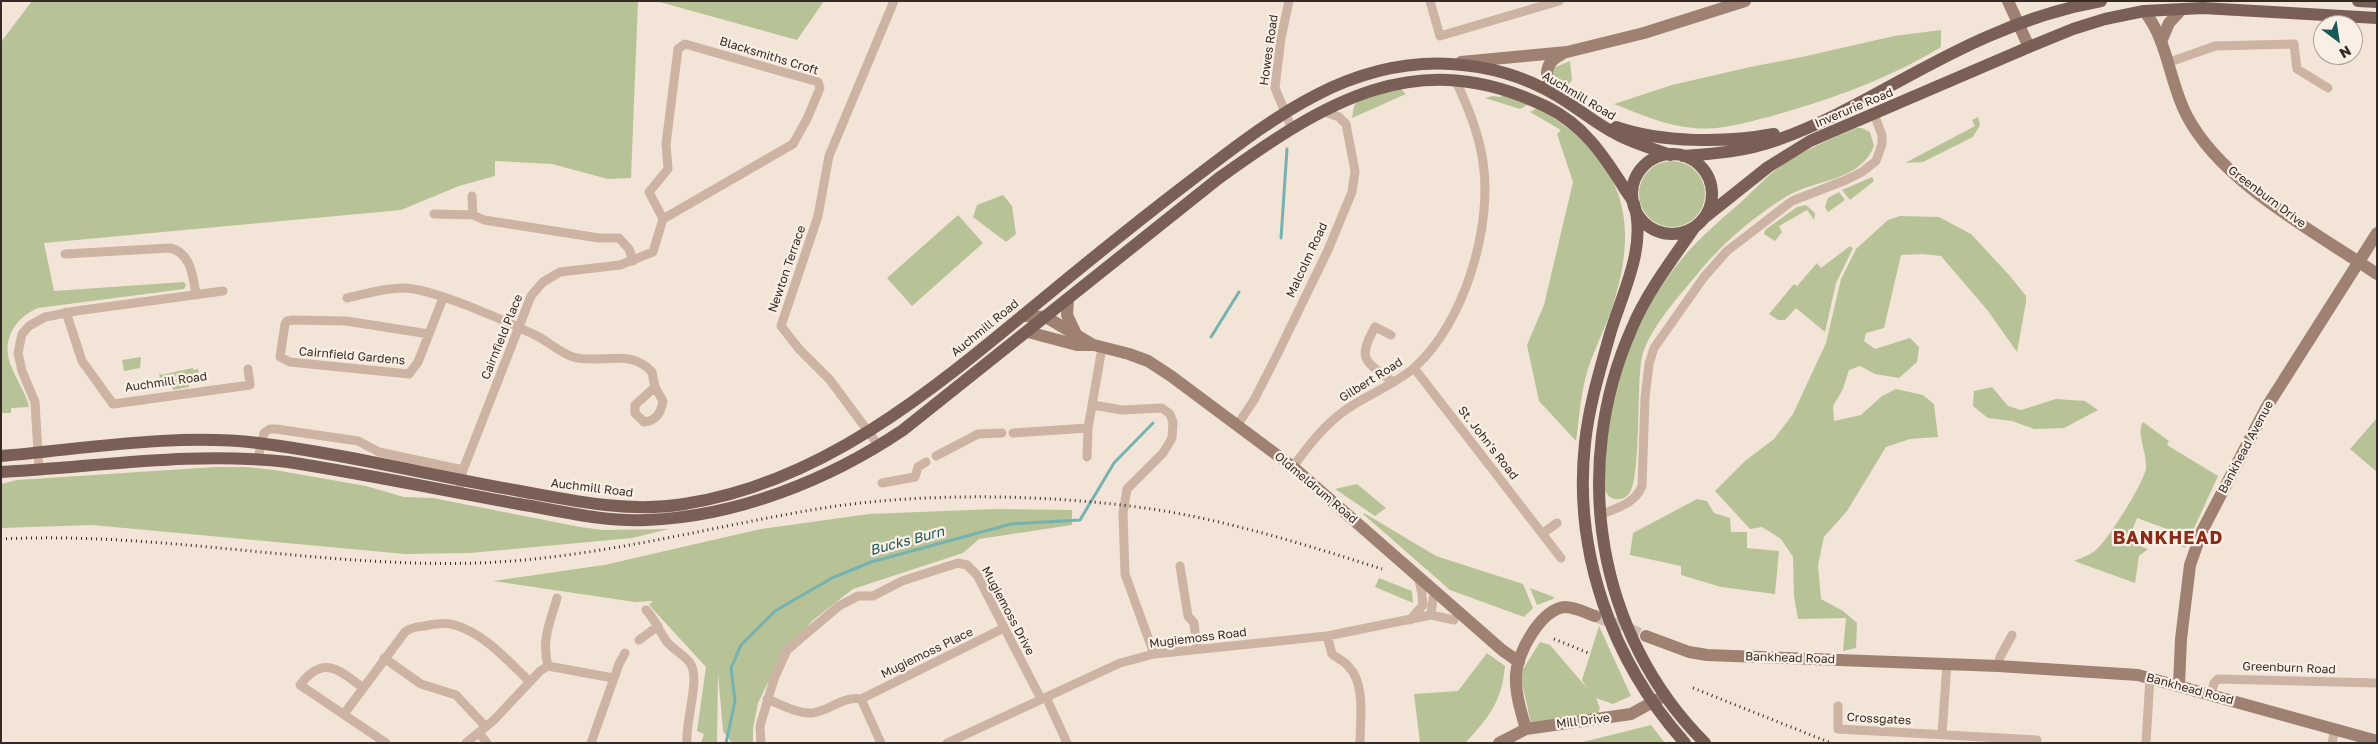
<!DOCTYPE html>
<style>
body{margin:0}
#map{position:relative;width:2378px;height:744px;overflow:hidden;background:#f3e4d8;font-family:"Golos Text",sans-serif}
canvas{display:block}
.frame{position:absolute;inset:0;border:2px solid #362a26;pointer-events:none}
.north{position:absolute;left:2313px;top:15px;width:50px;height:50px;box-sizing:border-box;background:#faefe4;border:1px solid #aca098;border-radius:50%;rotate:149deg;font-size:14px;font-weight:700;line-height:20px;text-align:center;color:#362a26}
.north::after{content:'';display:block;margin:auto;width:18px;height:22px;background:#185a5a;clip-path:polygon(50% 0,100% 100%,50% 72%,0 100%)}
</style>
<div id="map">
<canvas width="2378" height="744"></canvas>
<div class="frame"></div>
<div class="north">N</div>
</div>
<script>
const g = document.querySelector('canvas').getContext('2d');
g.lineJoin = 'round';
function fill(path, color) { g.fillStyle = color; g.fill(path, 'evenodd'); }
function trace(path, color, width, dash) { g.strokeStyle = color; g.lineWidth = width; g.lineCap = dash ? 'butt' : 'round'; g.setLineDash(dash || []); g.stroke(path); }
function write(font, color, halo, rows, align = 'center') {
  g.font = font + ' "Golos Text",sans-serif'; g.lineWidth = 4.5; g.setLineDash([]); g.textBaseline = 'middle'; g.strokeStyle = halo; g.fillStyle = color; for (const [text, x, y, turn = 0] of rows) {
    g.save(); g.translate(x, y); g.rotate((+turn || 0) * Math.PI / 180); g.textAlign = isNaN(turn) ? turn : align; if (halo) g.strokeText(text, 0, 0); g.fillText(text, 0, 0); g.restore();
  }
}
fill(new Path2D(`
 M 32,1 L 638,1 L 631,178 L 608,179 L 552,164 L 495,161 L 495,176 L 459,186 L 401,210 L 44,243 L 54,291 L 184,282 L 186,285 L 184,289 L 38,308 C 14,318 0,342 12,368 C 18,383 25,391 29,407 L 11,408 L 11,413 L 1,413 L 1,42 Z
 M 656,1 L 824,1 L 797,40 Z
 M 1941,30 L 1941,47 C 1890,78 1837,97 1779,114 C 1752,121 1722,131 1694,128 C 1666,126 1640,114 1614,104 L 1672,85 L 1750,67 L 1802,57 L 1894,36 Z
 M 1570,61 L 1572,80 L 1566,88 L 1560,89 L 1555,87 L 1551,69 Z
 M 1401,89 L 1406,94 L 1352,118 L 1354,106 L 1360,99 Z
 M 1502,94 L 1529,104 L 1520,109 L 1485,98 L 1492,96 L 1501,97 Z
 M 1537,108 C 1618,154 1642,213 1614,302 C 1606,328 1591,354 1585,380 C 1580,400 1579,421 1576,441 L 1539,401 L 1527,345 L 1544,305 L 1573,182 L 1557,134 L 1561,130 L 1530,112 Z
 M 1978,117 L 1980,125 L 1973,137 L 1923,162 L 1905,163 L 1975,126 L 1972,120 Z
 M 1857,128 L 1862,128 L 1870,132 L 1874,146 C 1860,181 1818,179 1789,195 C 1754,216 1720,245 1695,277 C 1677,298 1648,331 1642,357 C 1636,382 1642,483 1628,495 C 1624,499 1619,500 1614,499 C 1598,494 1605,468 1605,455 C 1608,389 1638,311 1681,260 C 1698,239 1719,221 1740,203 C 1755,189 1770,173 1787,161 C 1809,148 1833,138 1857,128 Z
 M1639 194a33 33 0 1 1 66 0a33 33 0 1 1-66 0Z
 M 1872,177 L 1874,181 L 1850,200 L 1842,190 Z
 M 1839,192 L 1845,200 L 1828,212 L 1825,207 L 1828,198 Z
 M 1003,195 L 1012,206 L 1016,234 L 1006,242 L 973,217 L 977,205 Z
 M 1806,205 L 1815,213 L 1814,220 L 1807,210 L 1779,226 L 1782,232 L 1775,241 L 1764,234 L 1765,230 L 1797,207 Z
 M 958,215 L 983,243 L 912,306 L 887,278 Z
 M 1900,216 L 1939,217 L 1971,234 L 2010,276 L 2026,296 L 2026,302 L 2017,352 L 1988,311 L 1941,256 L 1922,254 L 1901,255 L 1884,328 L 1866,333 L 1864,341 L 1875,349 L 1910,338 L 1919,347 L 1917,362 L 1899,378 L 1875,374 L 1860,366 L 1849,370 L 1843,389 L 1833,406 L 1834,421 L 1861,415 L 1882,396 L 1896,389 L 1923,395 L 1934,404 L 1938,437 L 1910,439 L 1886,447 L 1847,511 L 1824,537 L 1818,565 L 1821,599 L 1843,611 L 1857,623 L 1856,648 L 1843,651 L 1846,618 L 1798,619 L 1794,596 L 1793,557 L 1781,539 L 1762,527 L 1750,529 L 1715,491 L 1745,461 L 1774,439 L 1793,414 L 1826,343 L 1841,279 L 1856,249 L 1888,220 Z
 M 1850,246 L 1853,248 L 1836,283 L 1825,332 L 1796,308 L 1785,320 L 1778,320 L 1769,314 L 1794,284 L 1797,286 L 1817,263 L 1821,268 Z
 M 141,357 L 140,368 L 124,371 L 122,360 Z
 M 193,368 L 193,370 L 198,369 L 199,373 L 160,379 L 159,372 L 161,375 Z
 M 188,378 L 189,387 L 173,390 L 171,380 Z
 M 1992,387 L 2008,406 L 2021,410 L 2056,399 L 2085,401 L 2098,410 L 2064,428 L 2034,429 L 2012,421 L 1988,418 L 1973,406 L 1974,391 Z
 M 2377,418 L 2377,472 L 2350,449 Z
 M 2143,422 L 2169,441 L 2167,445 L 2218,476 L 2185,548 L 2178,545 L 2175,540 L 2178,533 L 2137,518 L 2130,536 L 2132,543 L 2148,549 L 2139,556 L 2135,583 L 2074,561 C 2083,557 2091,555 2098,548 C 2109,538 2146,480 2146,467 C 2147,453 2136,433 2143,422 Z
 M 215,467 L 246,467 L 275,470 L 366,486 L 404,497 L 433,498 L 580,527 L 603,530 L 669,529 L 632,538 L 470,553 L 405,554 L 92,525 L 1,528 L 1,484 L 17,480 Z
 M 1357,484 L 1386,508 L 1375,516 L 1335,489 Z
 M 1697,499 L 1707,501 L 1714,513 L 1730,518 L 1731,532 L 1747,532 L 1747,548 L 1779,551 L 1775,594 L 1721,587 L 1681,575 L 1681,566 L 1630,555 L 1633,533 Z
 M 995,509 L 1072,510 L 1072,525 L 979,539 L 963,553 L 853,589 L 812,621 L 779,660 L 758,703 L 753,729 L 753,743 L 732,743 L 723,731 L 718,673 L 717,743 L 701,743 L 704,734 L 697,731 L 706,667 L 649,605 L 653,601 L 635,602 L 493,581 L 604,565 L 761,529 L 869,514 Z
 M 1364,513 L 1436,556 L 1523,584 L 1533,608 L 1524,617 L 1450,590 L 1363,514 Z
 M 1379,578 L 1412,591 L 1413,603 L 1375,587 Z
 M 1530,588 L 1554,597 L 1553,599 L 1537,605 Z
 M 1599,626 L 1631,696 L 1613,704 L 1596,698 L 1600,708 L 1596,717 L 1532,728 L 1520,674 L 1540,642 L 1550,645 L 1587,688 L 1582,680 Z
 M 1487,653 L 1505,666 C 1502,701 1489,718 1465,743 L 1420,743 L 1414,694 L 1458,691 Z
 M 1651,725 L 1665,743 L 1541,743 L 1579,743 Z`), '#b7c397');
trace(new Path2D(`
 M 1281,238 L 1287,149
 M 1211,337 L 1239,292
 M 726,743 L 735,701 L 731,668 L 741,645 L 775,611 L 832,578 L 871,562 L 1011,524 L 1080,520 L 1114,463 L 1153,423`), '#75b2b0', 3);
trace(new Path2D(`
 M 1595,616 L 1646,636`), '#cdbfb4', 12, [12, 6]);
trace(new Path2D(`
 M 1289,1 L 1281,38 L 1275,88 L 1292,129
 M 1430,1 L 1440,36 L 1559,1
 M 2167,63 L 2215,46 L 2294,44 L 2297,69 L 2328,88
 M 472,196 L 473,215
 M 434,214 L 473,215 L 484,220 L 599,238 L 619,238 L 629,249 L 633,261
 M 65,254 L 170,248 C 191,253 193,276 196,295
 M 347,298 C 365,294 385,288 403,288 C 432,288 506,321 533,334 C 547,340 558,352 573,357 C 600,365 630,347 652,372 L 655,387
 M 66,312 L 82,361 L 113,404 L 250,385 L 248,369
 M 292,320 L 346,321 L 429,334 L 418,362 L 409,374 L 290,362 L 280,357 L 285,324 L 287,321 Z
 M 429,334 L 443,298
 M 1391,335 L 1375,327 C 1356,361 1366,361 1393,382
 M 1414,368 L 1561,558
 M 655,387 L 663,401 C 661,413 656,421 644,422 L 635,413 L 635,405 Z
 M 1093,405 L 1122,410 L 1162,408 L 1170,414 L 1173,422 L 1172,438 L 1163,453 L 1127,489 L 1123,513 L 1125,574 L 1154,654
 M 1238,424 L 1254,400 L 1278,353 L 1328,250 L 1352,192 L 1355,171 L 1346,124 L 1339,117 L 1322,111
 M 1013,433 L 1088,428
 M 879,446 L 830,380 L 799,349 L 781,326 L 818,216 L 829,156 L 894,1
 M 936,456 L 978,434 L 1002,433
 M 1087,457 L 1088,428 L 1102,348
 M 258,458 L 264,433 L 270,429 L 276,429 L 358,441 L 379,452 L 463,470
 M 1293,467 C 1308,446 1325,424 1347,409 C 1368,394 1395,385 1415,367 C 1464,323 1493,227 1483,162 C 1479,133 1467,105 1455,79
 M 39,469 L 35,402 L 22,371 L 18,353 L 22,334 L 29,326 L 45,317 L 76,311 L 223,291
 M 882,483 L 915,477 L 918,467 L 926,462
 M 460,486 L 463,470 L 531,296 L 543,282 L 560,272 L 620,265 L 653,252 L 663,219 L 649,192 L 668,169 L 666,144 L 678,49 L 685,44 L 818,82 L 820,88 L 807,119 L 793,144 L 663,219
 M 1600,515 C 1616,508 1635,504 1642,486 L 1645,398 L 1649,364 L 1654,348 L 1704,277 L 1727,251 L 1792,201 L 1846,180 L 1862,172 L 1876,161 L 1882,144 L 1882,135 L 1874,114
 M 1543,533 L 1557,523
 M 1180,566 L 1188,616 L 1194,623 L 1197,649
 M 646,610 C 655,619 659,631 667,642 C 674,650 684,655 690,663 C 701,678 685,721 687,743
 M 1431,615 L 1433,598
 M 1410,620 L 1423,605 L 1422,594 L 1418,576
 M 1327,636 L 1332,654 C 1337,658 1344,661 1348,666 C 1366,683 1360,720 1360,743
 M 639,640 L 658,626
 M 384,658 L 421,684 L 456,695 L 486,727
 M 548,666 C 541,640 550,623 557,598
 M 1998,666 L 2000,657 L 2012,635
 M 362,687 C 338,669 323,655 300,685 L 386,743
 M 2211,694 L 2214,683 L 2218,679 L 2377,683
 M 1046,697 L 1067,743
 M 767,699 C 781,704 797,714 812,713 C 830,711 842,696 861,699 L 1004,628
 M 861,699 L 881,743
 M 1838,706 L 1838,729 L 2037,740
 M 344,714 L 405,632 C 411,627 417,627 424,626 C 433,624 446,622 455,625 C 485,634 508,661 530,682
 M 479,733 L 487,743
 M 1942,734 L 1947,664
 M 466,743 L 494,720 L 540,671 L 548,666 L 613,678
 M 591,743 L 619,664 L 625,653
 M 761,743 L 760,726 L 774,679 L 787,650 L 801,638 L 839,606 L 858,596 L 873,596 L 902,581 L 958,563 L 967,565 L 977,575 L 1041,699
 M 947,743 L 1120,663 L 1154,654 L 1327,636 L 1431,615 L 1454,620
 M 2146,743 L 2150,677
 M 2332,743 L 2335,729`), '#ccb3a3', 9);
trace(new Path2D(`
 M 2008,1 L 2029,47
 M 2144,11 C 2168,40 2169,82 2187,116 C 2222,183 2315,232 2377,274
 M 2161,42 L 2169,23 L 2182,9
 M 1461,62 L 1567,52 L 1644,33 L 1745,1
 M 1554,94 C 1544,78 1543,63 1562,54
 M 1068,300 L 1067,315 L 1076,334
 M 1023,316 L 1046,317 L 1093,345
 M 1028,332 L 1077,345 L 1094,345 L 1129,354 L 1148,361 L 1171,376 L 1293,467 L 1502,650 L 1519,662
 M 1646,636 L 1689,652 L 1707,655 L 1998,666 L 2138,675 L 2377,741
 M 2179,685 L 2181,639 L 2190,565 L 2202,531 L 2266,408 L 2377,233
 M 1526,729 C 1521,712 1515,693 1516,675 C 1517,653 1541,609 1565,607 C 1575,607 1586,613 1595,616
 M 1499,743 L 1526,729 L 1631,714 L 1662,697`), '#9f8174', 12);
trace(new Path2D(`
 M 2358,1 L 2377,2
 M 1616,127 C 1662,143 1726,143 1774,134
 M1632 194a40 40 0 1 1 80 0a40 40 0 1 1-80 0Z
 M 1683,156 C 1715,154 1746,151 1777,140 C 1851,114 1916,67 1989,36 C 2025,20 2062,8 2101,1
 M 1704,218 L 1768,167 L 1810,141 L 2029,47 L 2073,29 L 2105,19 L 2144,11 L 2203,8 L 2377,18
 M 1694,228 C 1672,260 1647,292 1632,328 C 1570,467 1596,634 1705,743
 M 1,456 C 85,449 175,433 258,443 C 346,454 433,476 520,491 C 574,501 629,513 684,504 C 823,483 934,389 1039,302 C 1091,259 1143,217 1197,176 C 1273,118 1349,58 1451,64 C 1488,66 1525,77 1556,95 C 1578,108 1596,124 1618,135 C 1635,144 1652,148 1670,155
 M 1,472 C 97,467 193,451 288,462 C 365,474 442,490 519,504 C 561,511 604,522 646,520 C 736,517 829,480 903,430 L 1219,178 C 1325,102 1417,43 1547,107 C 1583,125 1602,153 1623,186 C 1626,192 1632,198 1634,204 C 1647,248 1622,293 1610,334 C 1600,370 1589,405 1585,443 C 1573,553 1612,661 1685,743`), '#795f55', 12);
trace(new Path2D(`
 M 1,539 C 161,531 318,568 477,563 C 594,559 708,527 823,508 C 926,492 1048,494 1152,509 C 1230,521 1307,545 1382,569
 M 1554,639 L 1591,654
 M 1693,688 L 1831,743`), '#362a26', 3, [1, 4]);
write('12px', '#362a26', '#faefe4', [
 ["Howes Road",1269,50,-82],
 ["Blacksmiths Croft",769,56,17],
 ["Auchmill Road",1579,96,31],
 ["Inverurie Road",1854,108,-23],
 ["Greenburn Drive",2267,197,37],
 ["Malcolm Road",1307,260,-65],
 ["Newton Terrace",787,269,-71],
 ["Auchmill Road",985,328,-39],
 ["Cairnfield Place",502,337,-68],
 ["Cairnfield Gardens",352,356,5],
 ["Gilbert Road",1371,380,-32],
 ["Auchmill Road",166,382,-8],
 ["St. John's Road",1488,443,52],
 ["Bankhead Avenue",2246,447,-62],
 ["Auchmill Road",592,488,7],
 ["Oldmeldrum Road",1316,488,40],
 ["Mugiemoss Drive",1008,611,62],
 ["Mugiemoss Road",1198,638,-7],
 ["Mugiemoss Place",927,653,-26],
 ["Bankhead Road",1790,658,2],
 ["Greenburn Road",2289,668,2],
 ["Bankhead Road",2190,689,15],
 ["Crossgates",1879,719,3],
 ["Mill Drive",1583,721,-7]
]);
write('italic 14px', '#185a5a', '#faefe4', [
 ["Bucks Burn",907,541,-15]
]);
g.letterSpacing = '1px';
write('bold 18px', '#8a2c19', '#faefe4', [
 ["BANKHEAD",2168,538]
]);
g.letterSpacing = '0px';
</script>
